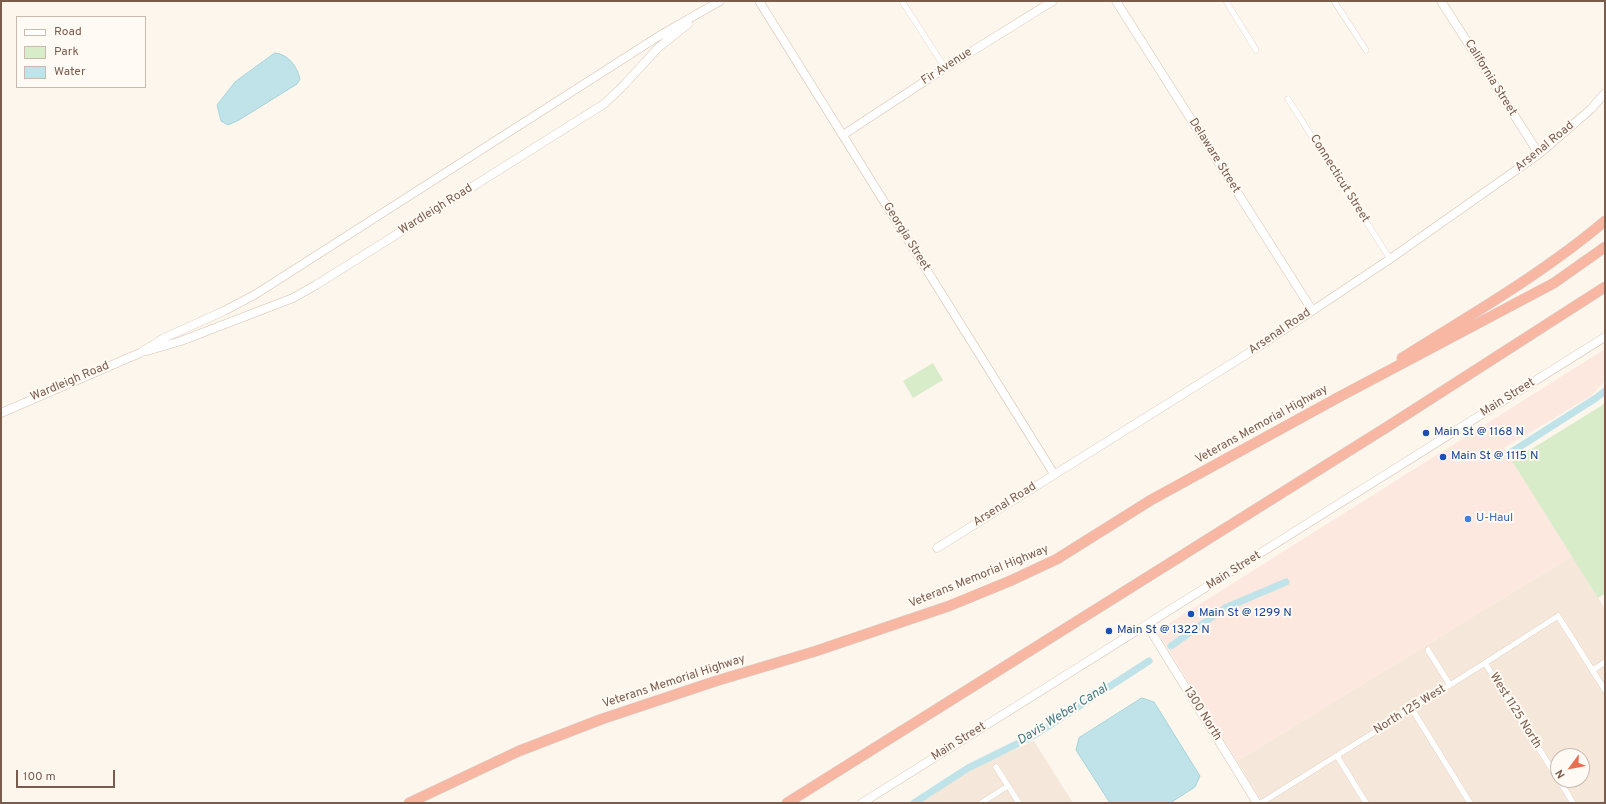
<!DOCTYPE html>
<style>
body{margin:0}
#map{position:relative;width:1606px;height:804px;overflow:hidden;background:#fdf6ec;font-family:Overpass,sans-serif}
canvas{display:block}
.frame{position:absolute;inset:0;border:2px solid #7a5c4d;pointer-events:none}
.legend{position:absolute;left:16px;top:16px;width:130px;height:72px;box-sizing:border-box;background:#fffaf3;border:1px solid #cabbb1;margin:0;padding:5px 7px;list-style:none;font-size:12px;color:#7a5c4d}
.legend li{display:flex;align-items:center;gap:8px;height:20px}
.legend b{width:20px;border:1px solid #cabbb1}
.north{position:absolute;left:1550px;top:748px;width:40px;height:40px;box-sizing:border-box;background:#fffaf3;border:1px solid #cabbb1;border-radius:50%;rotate:238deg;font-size:11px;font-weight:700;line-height:16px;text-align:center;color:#7a5c4d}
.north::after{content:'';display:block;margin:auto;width:14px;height:18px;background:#e76f51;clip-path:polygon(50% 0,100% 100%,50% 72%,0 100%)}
.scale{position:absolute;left:16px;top:770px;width:99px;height:18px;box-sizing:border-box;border:2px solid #7a5c4d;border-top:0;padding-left:5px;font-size:12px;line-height:14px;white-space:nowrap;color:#7a5c4d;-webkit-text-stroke:3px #fffaf3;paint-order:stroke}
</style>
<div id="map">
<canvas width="1606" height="804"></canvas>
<div class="frame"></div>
<ul class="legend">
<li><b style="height:5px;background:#fff"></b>Road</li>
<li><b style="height:11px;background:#d8ecc9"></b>Park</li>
<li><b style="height:11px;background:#bfe3e8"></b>Water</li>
</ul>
<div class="north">N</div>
<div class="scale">100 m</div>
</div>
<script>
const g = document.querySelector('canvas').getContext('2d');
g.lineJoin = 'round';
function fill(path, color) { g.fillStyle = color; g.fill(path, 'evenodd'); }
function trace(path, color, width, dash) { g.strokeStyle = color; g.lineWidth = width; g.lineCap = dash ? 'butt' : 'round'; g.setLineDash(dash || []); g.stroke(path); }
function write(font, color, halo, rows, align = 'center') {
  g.font = font + ' Overpass,sans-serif'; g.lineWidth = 4; g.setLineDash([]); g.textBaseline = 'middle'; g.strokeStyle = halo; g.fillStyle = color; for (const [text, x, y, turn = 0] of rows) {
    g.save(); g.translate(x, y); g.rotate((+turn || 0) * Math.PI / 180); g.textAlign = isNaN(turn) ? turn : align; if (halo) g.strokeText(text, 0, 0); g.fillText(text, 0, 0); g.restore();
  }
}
fill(new Path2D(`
 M 1572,556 L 1605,609 L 1605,803 L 1263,803 L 1237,761 ZM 1558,756 L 1582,756 L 1582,780 L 1558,780 Z
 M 1034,741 L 1073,803 L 918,803 L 971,769 Z`), '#f5e8da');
fill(new Path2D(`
 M 1605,349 L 1605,381 L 1591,396 L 1504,448 L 1572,556 L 1237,761 L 1157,631 Z`), '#fde8e0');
fill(new Path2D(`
 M 933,363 L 943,380 L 913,398 L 903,381 Z
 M 1605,402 L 1605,594 L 1598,598 L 1512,461 L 1601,406 Z`), '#d8ecc9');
const water = new Path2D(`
 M 275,53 C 288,54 297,66 300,79 L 297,84 L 239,120 L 228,125 L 221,121 L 217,105 L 235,82 Z
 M 1142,698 L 1154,702 L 1200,776 L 1195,787 L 1170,803 L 1110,803 L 1076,750 L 1079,738 Z`);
fill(water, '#bfe3e8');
trace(water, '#a5d3da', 1);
trace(new Path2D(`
 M 1510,453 L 1596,398 L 1605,391
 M 1171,646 L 1225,608 L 1286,582
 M 914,803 L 968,768 L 1033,736 L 1149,661`), '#bfe3e8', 7);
const street = new Path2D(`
 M 902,1 L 945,68
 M 1226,1 L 1256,50
 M 1334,1 L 1366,50
 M 1288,99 L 1390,259
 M 1428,650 L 1450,685
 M 1485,663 L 1558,779
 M 1593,670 L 1605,662
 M 1412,709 L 1470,803
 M 1337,756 L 1366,803
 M 996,767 L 1019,803
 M 1559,780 L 1573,803
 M 981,803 L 1008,786
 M 1261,803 L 1485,663 L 1558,616 L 1605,690`);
const secondary = new Path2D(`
 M 759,1 L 1054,474
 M 1116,1 L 1312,310
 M 1441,1 L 1539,154
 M 843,135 L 945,68 L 1053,1
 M 147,351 L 181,341 L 293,298 L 316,285 L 604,104 L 621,88 L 659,47 L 688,24
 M 1,413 L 140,353 L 164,338 L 224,311 L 256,294 L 659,36 L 720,1
 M 937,548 L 1255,349 L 1390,259 L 1539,154 L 1591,109 L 1605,93
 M 1147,625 L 1257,803
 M 862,803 L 1605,337`);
const highway = new Path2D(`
 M 1402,358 C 1470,315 1544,273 1605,221
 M 409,803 L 519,751 L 602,719 L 716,681 L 816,651 L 949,606 L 1010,581 L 1057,559 L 1151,500 L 1339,397 L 1554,283 L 1605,247
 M 787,803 L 1387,427 L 1605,287`);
trace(street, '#d1beb0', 6);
trace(secondary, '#d6c0b0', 9);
trace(highway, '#dad1cd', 11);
trace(street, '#fff', 5.5);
trace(secondary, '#fff', 8);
trace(highway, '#f7b7a3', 10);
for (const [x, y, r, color] of [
 [1426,433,4,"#1a4fb4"],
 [1443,457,4,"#1a4fb4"],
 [1468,519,4,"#3f7fe0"],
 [1191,614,4,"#1a4fb4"],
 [1109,631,4,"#1a4fb4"]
]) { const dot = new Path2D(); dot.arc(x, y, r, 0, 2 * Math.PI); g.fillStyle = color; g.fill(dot); trace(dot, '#fffaf3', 1.5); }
write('12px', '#7a5c4d', '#fffaf3', [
 ["Fir Avenue",947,67,-33],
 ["California Street",1490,78,58],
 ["Arsenal Road",1545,147,-39],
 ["Delaware Street",1214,156,58],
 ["Connecticut Street",1339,179,58],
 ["Wardleigh Road",436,210,-32],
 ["Georgia Street",906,237,58],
 ["Arsenal Road",1280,332,-34],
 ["Wardleigh Road",70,382,-23],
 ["Main Street",1508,398,-32],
 ["Veterans Memorial Highway",1262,425,-29],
 ["Arsenal Road",1005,505,-32],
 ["Main Street",1234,571,-32],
 ["Veterans Memorial Highway",979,577,-22],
 ["Veterans Memorial Highway",674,682,-18],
 ["North 125 West",1410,710,-32],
 ["West 1125 North",1515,711,58],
 ["1300 North",1202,714,58],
 ["Main Street",959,742,-32]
]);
write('12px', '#164399', '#fffaf3', [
 ["Main St @ 1168 N",1434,433],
 ["Main St @ 1115 N",1451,457],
 ["Main St @ 1299 N",1199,614],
 ["Main St @ 1322 N",1117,631]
], 'left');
write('12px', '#366cbe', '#fffaf3', [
 ["U-Haul",1476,519]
], 'left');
write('italic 13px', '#437c86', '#fffaf3', [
 ["Davis Weber Canal",1063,715,-32]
]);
</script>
